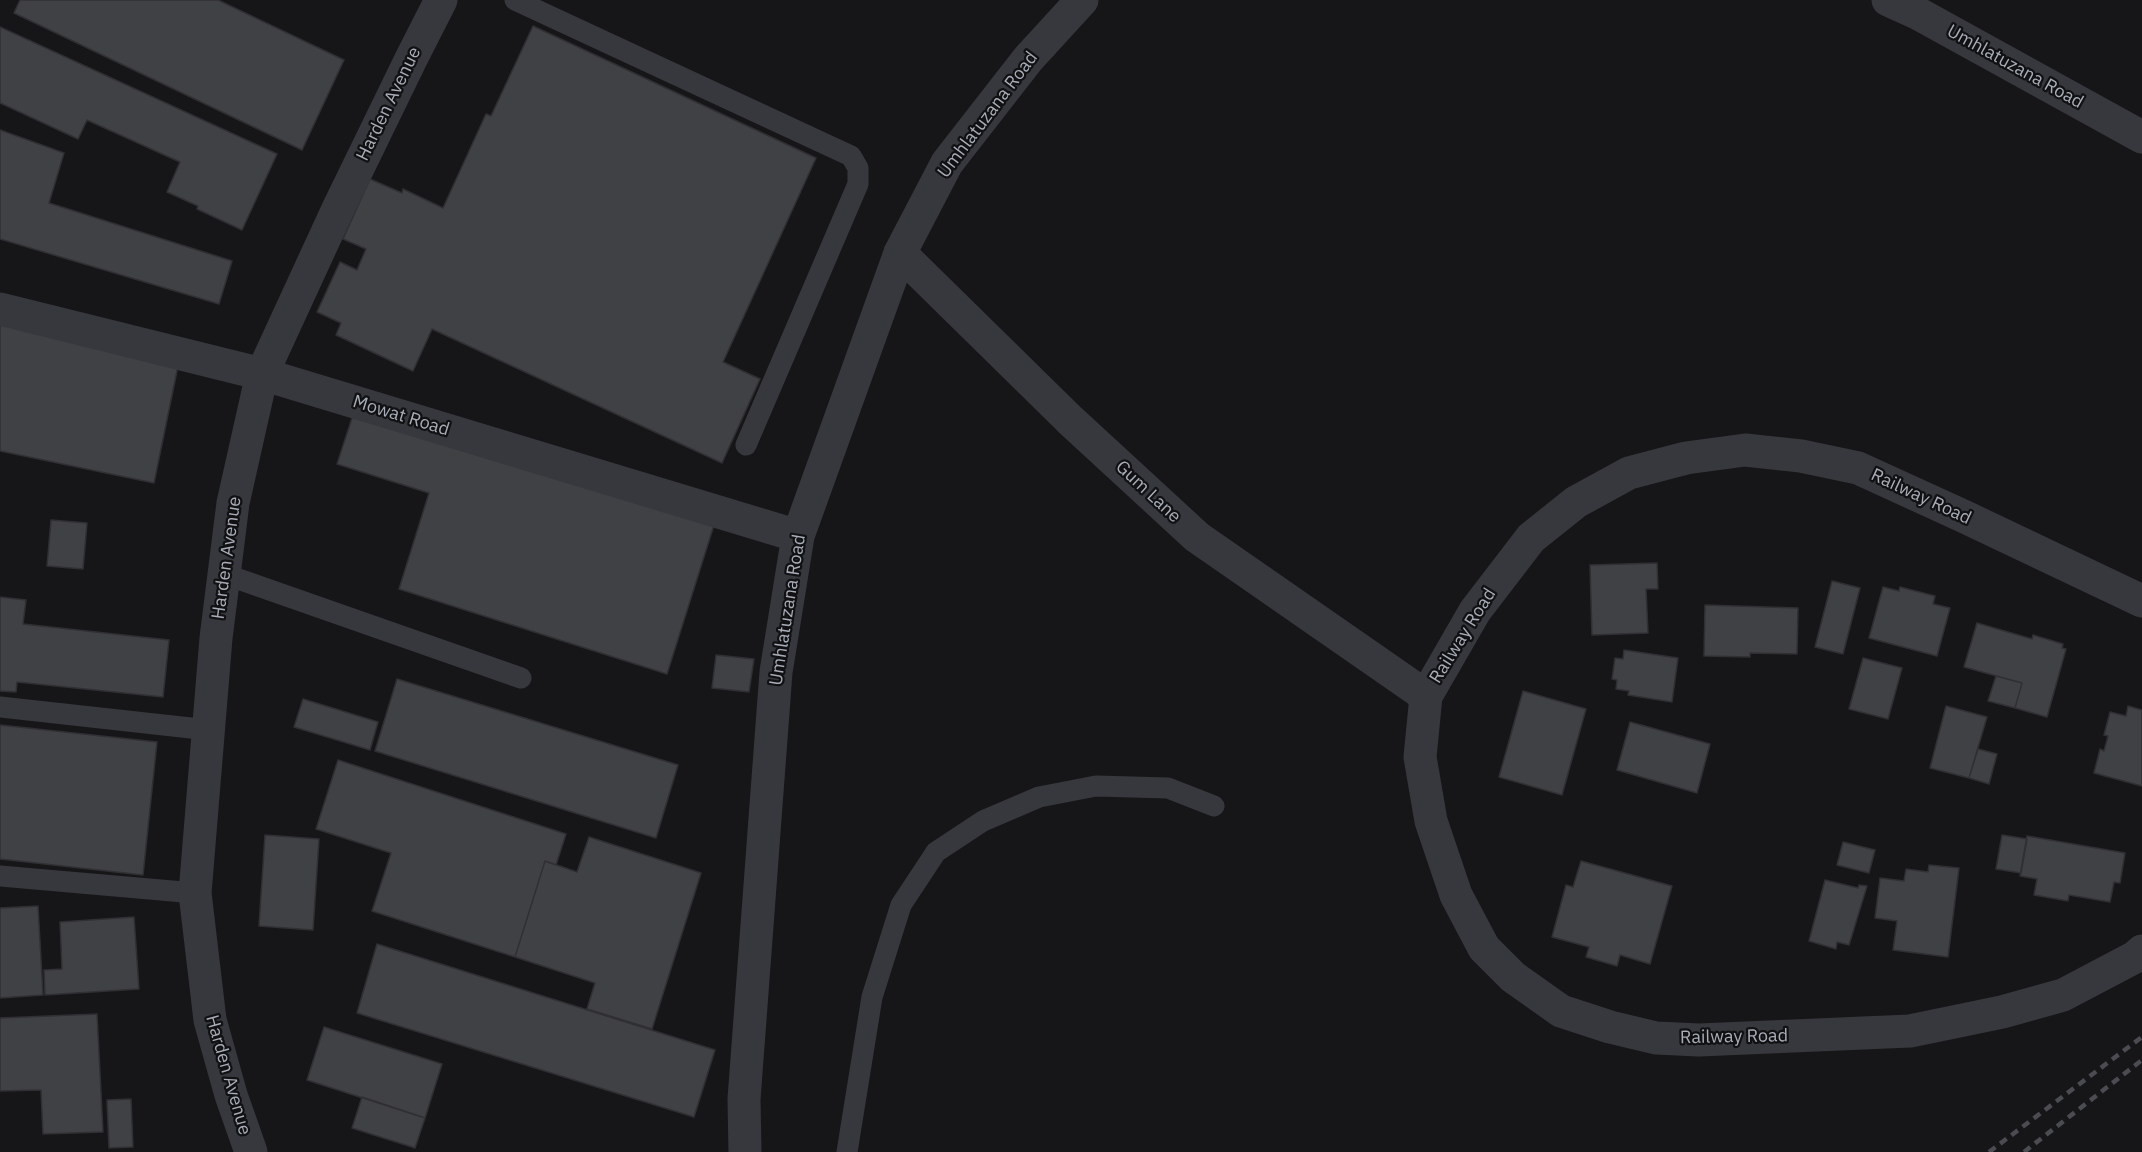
<!DOCTYPE html>
<style>
body{margin:0}
canvas{display:block;background:#161618}
</style>
<canvas width="2142" height="1152"></canvas>
<script>
const g = document.querySelector('canvas').getContext('2d');
g.lineJoin = 'round';
function fill(path, color) { g.fillStyle = color; g.fill(path, 'evenodd'); }
function trace(path, color, width, dash) { g.strokeStyle = color; g.lineWidth = width; g.lineCap = dash ? 'butt' : 'round'; g.setLineDash(dash || []); g.stroke(path); }
function write(font, color, halo, rows, align = 'center') {
  g.font = font + ' "IBM Plex Sans",sans-serif'; g.lineWidth = 4.5; g.setLineDash([]); g.textBaseline = 'middle'; g.strokeStyle = halo; g.fillStyle = color; for (const [text, x, y, turn = 0] of rows) {
    g.save(); g.translate(x, y); g.rotate((+turn || 0) * Math.PI / 180); g.textAlign = isNaN(turn) ? turn : align; if (halo) g.strokeText(text, 0, 0); g.fillText(text, 0, 0); g.restore();
  }
}
const building = new Path2D(`
 M 20,0 L 218,0 L 344,60 L 302,150 L 14,13 Z
 M 533,26 L 816,158 L 723,362 L 760,379 L 722,463 L 432,329 L 413,371 L 336,335 L 341,323 L 317,312 L 340,262 L 357,270 L 366,249 L 343,239 L 370,179 L 402,193 L 403,189 L 443,208 L 486,114 L 491,116 Z
 M 0,27 L 277,154 L 242,230 L 197,209 L 198,206 L 167,192 L 180,162 L 87,120 L 78,139 L 0,103 Z
 M 0,130 L 64,153 L 49,203 L 232,261 L 219,304 L 0,239 Z
 M 0,324 L 179,361 L 154,483 L 0,451 Z
 M 354,412 L 714,525 L 667,674 L 399,589 L 429,493 L 337,464 Z
 M 51,520 L 87,523 L 83,569 L 47,566 Z
 M 1657,563 L 1658,589 L 1646,589 L 1648,633 L 1592,635 L 1590,565 Z
 M 1832,581 L 1860,588 L 1843,654 L 1815,647 Z
 M 1883,587 L 1899,591 L 1900,587 L 1935,596 L 1933,604 L 1950,608 L 1937,656 L 1869,638 Z
 M 0,597 L 26,600 L 23,624 L 169,640 L 163,697 L 17,682 L 16,692 L 0,691 Z
 M 1705,605 L 1798,608 L 1797,654 L 1750,653 L 1750,657 L 1704,656 Z
 M 1977,623 L 2032,639 L 2033,635 L 2063,644 L 2062,648 L 2066,649 L 2047,717 L 2015,708 L 2022,683 L 1964,667 Z
 M 1624,650 L 1678,658 L 1672,702 L 1628,695 L 1629,691 L 1616,689 L 1617,680 L 1612,679 L 1615,658 L 1623,659 Z
 M 716,655 L 754,659 L 749,692 L 712,688 Z
 M 1863,658 L 1902,668 L 1888,719 L 1849,709 Z
 M 1996,676 L 2022,683 L 2015,708 L 1988,701 Z
 M 397,679 L 678,765 L 656,838 L 375,751 Z
 M 1523,691 L 1586,709 L 1562,795 L 1499,777 Z
 M 303,699 L 378,722 L 370,750 L 294,727 Z
 M 1946,706 L 1987,717 L 1969,778 L 1930,768 Z
 M 2128,706 L 2142,710 L 2142,786 L 2094,773 L 2100,749 L 2104,751 L 2108,736 L 2104,735 L 2110,712 L 2126,716 Z
 M 1630,722 L 1710,744 L 1697,793 L 1617,770 Z
 M 0,725 L 157,742 L 143,875 L 0,859 Z
 M 1978,749 L 1997,754 L 1989,784 L 1969,778 Z
 M 338,760 L 566,834 L 556,865 L 545,861 L 515,957 L 372,911 L 391,853 L 316,829 Z
 M 265,835 L 319,839 L 313,930 L 259,926 Z
 M 2002,835 L 2027,839 L 2021,873 L 1996,869 Z
 M 2027,836 L 2125,853 L 2120,883 L 2114,882 L 2110,902 L 2069,895 L 2068,901 L 2034,895 L 2037,879 L 2020,876 Z
 M 589,837 L 701,873 L 652,1029 L 587,1009 L 595,983 L 515,957 L 545,861 L 577,872 Z
 M 1843,842 L 1875,850 L 1869,873 L 1837,865 Z
 M 1581,861 L 1672,886 L 1650,964 L 1620,955 L 1617,966 L 1586,957 L 1589,947 L 1552,937 L 1566,885 L 1573,887 Z
 M 1929,865 L 1959,868 L 1948,957 L 1893,950 L 1897,921 L 1875,918 L 1880,878 L 1904,881 L 1906,869 L 1928,872 Z
 M 1825,880 L 1858,888 L 1859,885 L 1867,886 L 1849,945 L 1837,942 L 1836,949 L 1809,941 Z
 M 38,906 L 43,995 L 0,998 L 0,908 Z
 M 134,917 L 139,989 L 45,995 L 44,970 L 62,969 L 60,922 Z
 M 377,944 L 715,1050 L 694,1117 L 357,1013 Z
 M 97,1014 L 103,1132 L 43,1134 L 41,1090 L 0,1091 L 0,1018 Z
 M 324,1027 L 442,1064 L 425,1118 L 307,1080 Z
 M 362,1097 L 425,1118 L 415,1148 L 352,1128 Z
 M 131,1099 L 133,1147 L 109,1148 L 107,1100 Z`);
fill(building, '#404145');
trace(building, '#303034', 1.5);
trace(new Path2D(`
 M 515,0 L 851,156 L 858,168 L 858,184 L 746,445
 M 224,574 L 521,678
 M 0,707 L 209,730
 M 0,876 L 195,893
 M 847,1152 L 872,997 L 901,905 L 936,852 L 983,821 L 1039,797 L 1096,786 L 1168,788 L 1214,806`), '#37383d', 21);
trace(new Path2D(`
 M 900,253 L 1070,420 L 1197,537 L 1426,696
 M 0,309 L 262,374 L 798,536
 M 2142,601 L 1963,516 L 1858,468 L 1801,456 L 1745,450 L 1686,458 L 1629,473 L 1576,502 L 1531,538 L 1475,611 L 1426,696 L 1420,757 L 1431,821 L 1456,895 L 1484,948 L 1513,977 L 1561,1011 L 1610,1027 L 1656,1038 L 1699,1040 L 1910,1031 L 2002,1012 L 2063,995 L 2135,957 L 2142,951
 M 251,1152 L 231,1095 L 210,1020 L 195,893 L 216,638 L 233,503 L 262,374 L 338,209 L 411,59 L 441,0`), '#37383d', 33);
trace(new Path2D(`
 M 1888,0 L 1919,14 L 2142,137
 M 745,1152 L 744,1099 L 776,672 L 798,536 L 900,253 L 947,163 L 1028,59 L 1082,0`), '#37383d', 33);
trace(new Path2D(`
 M 1989,1152 L 2142,1037
 M 2024,1152 L 2142,1060`), '#4a4c52', 4.5, [8, 6]);
write('18px', '#a8adb8', '#111113', [
 ["Umhlatuzana Road",2015,67,29],
 ["Harden Avenue",389,104,-64],
 ["Umhlatuzana Road",988,115,-53],
 ["Mowat Road",401,416,17],
 ["Gum Lane",1148,492,43],
 ["Railway Road",1921,497,25],
 ["Harden Avenue",227,558,-82],
 ["Umhlatuzana Road",788,610,-81],
 ["Railway Road",1463,636,-58],
 ["Railway Road",1734,1037,-1],
 ["Harden Avenue",228,1075,74]
]);
</script>
